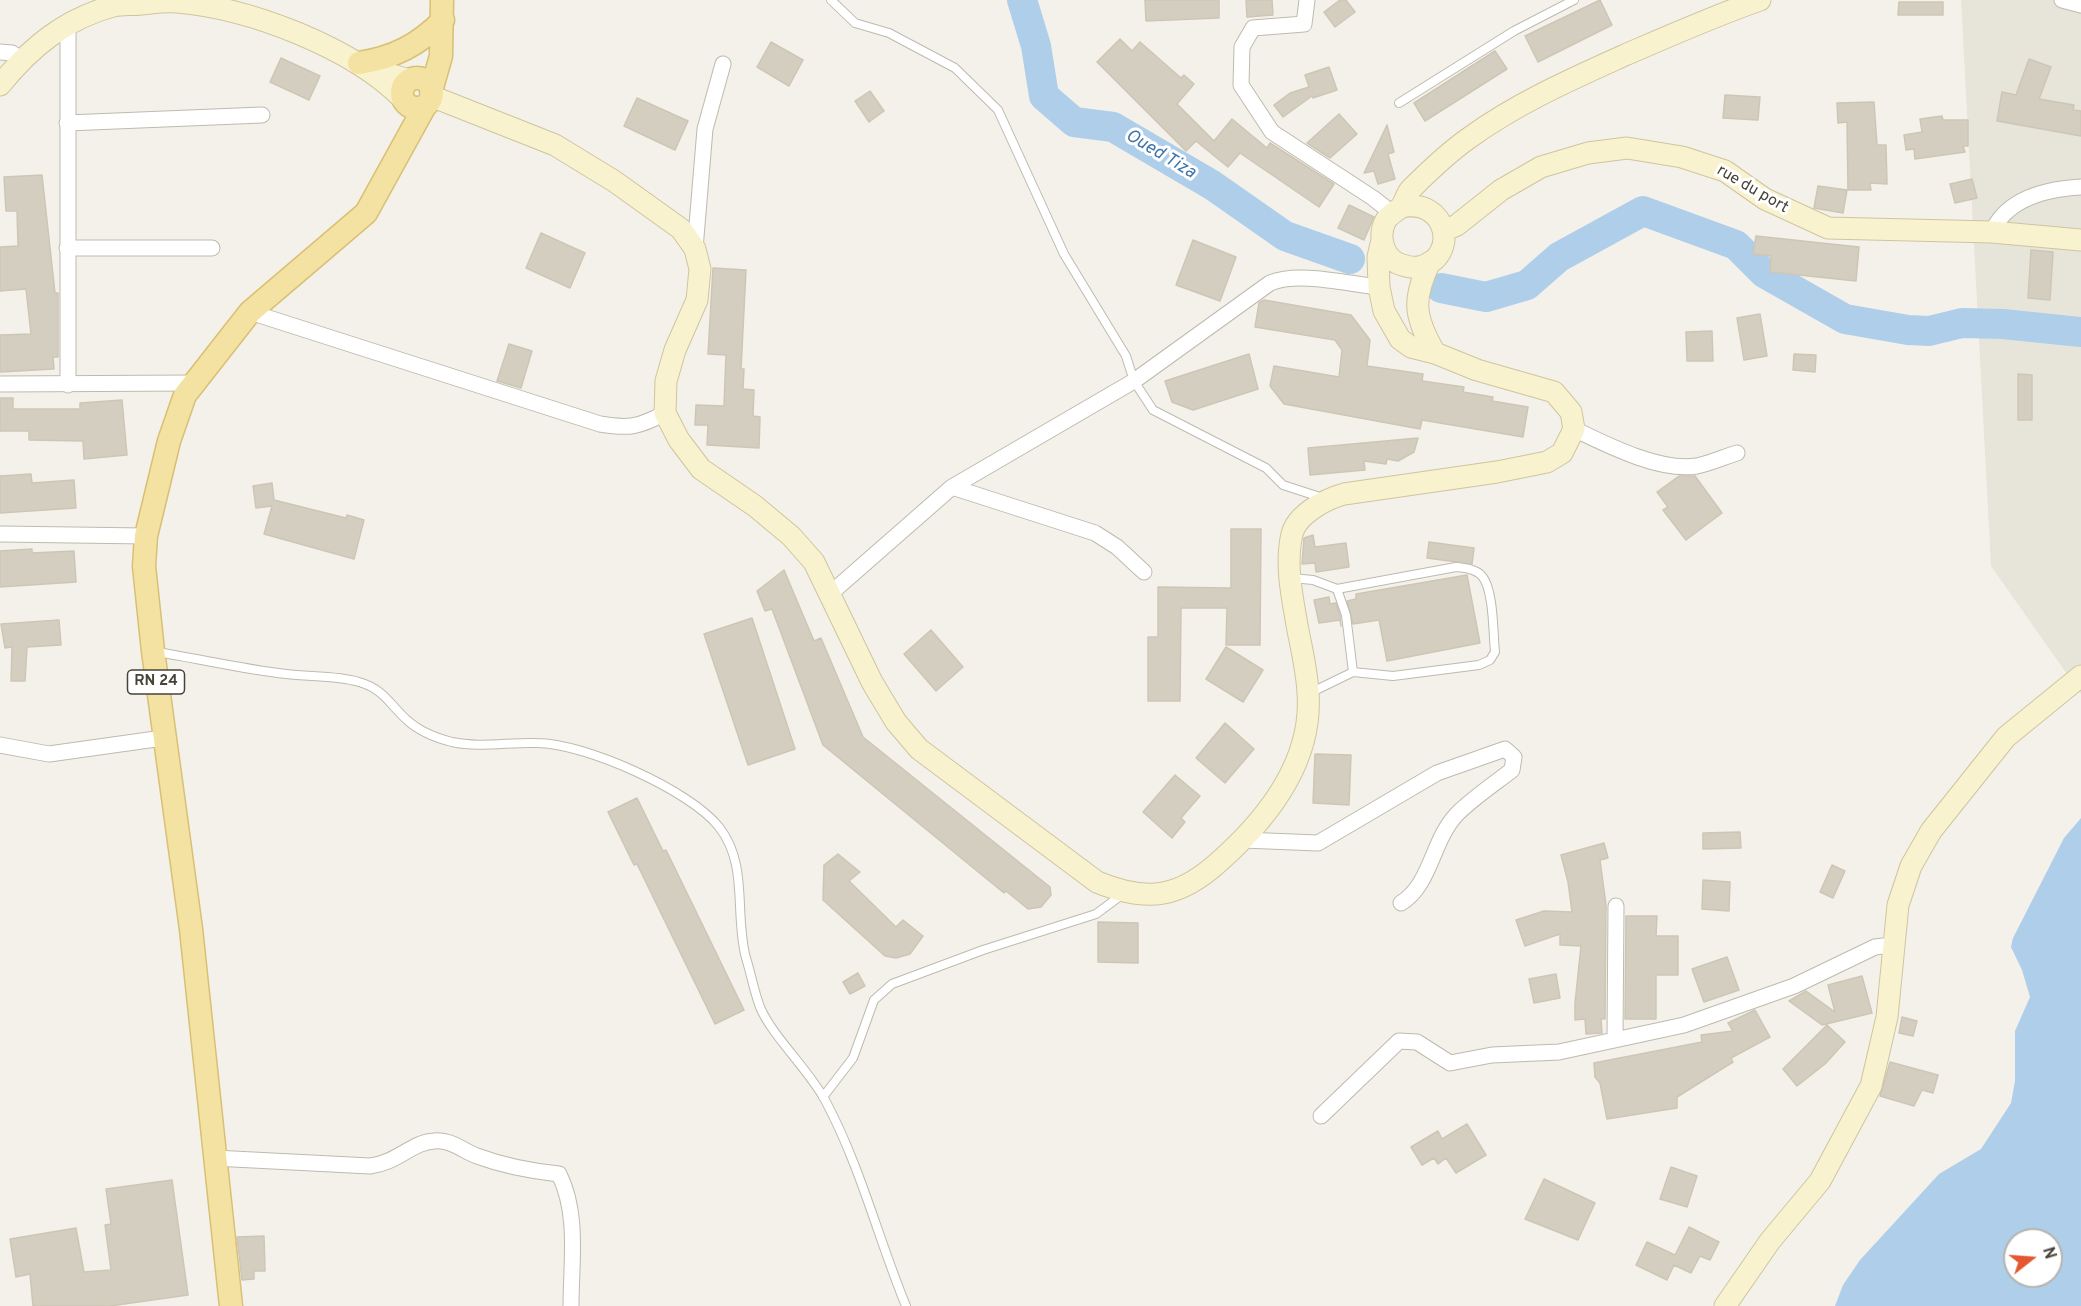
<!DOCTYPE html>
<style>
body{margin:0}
#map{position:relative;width:2081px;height:1306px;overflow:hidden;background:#f4f1eb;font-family:Overpass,sans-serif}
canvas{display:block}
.north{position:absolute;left:2003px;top:1228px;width:60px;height:60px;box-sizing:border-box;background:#fff;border:2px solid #b5b4b0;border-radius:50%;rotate:73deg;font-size:16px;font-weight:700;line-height:24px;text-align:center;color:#474339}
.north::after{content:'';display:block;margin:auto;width:21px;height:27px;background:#e45731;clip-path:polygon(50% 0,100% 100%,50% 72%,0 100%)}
</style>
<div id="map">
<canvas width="2081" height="1306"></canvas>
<div class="north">N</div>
</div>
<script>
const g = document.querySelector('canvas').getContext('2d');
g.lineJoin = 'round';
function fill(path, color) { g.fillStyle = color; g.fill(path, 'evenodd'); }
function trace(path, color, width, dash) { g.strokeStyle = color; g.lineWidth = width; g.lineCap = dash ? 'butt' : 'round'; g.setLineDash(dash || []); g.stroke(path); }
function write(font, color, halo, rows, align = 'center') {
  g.font = font + ' Overpass,sans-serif'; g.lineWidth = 6; g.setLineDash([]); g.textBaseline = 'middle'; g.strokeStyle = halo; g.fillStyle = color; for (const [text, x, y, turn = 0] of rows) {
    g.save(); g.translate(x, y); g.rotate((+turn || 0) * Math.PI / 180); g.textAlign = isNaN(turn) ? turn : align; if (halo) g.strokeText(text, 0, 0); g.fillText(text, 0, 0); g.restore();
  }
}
fill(new Path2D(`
 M 1961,0 L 2081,0 L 2081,694 L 1991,566 Z`), '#e7e4d9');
fill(new Path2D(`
 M 2081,818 L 2081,1306 L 1835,1306 L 1843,1285 L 1860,1260 L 1939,1174 L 1981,1149 L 2011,1103 L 2015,1081 L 2015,1031 L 2030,997 L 2022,970 L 2011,947 L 2013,938 L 2064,838 ZM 2015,1240 L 2051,1240 L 2051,1276 L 2015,1276 Z`), '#aeceea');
trace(new Path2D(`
 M 1022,0 L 1036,46 L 1044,96 L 1074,122 L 1113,127 L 1212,185 L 1285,236 L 1350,259
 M 1441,288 L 1486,297 L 1527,285 L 1559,257 L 1643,211 L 1736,245 L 1764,273 L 1845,319 L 1908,330 L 1929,331 L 1962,323 L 2003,324 L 2081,332`), '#aeceea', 30);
const building = new Path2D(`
 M 1145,0 L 1219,0 L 1219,18 L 1146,21 Z
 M 1246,0 L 1272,0 L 1273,15 L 1247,17 Z
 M 1340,0 L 1346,0 L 1355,12 L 1335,27 L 1324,12 Z
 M 1600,0 L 1612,25 L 1538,62 L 1525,36 Z
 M 1899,2 L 1943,2 L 1943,15 L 1898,15 Z
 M 1120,39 L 1132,51 L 1140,42 L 1181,78 L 1184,75 L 1194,84 L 1177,104 L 1214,141 L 1232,119 L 1267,148 L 1270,143 L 1334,184 L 1319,207 L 1240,153 L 1228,167 L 1196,141 L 1186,151 L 1097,62 Z
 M 771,42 L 803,60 L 789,86 L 757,67 Z
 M 1495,51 L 1507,69 L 1425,121 L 1414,103 Z
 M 281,58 L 320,76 L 309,100 L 270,82 Z
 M 2029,59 L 2051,67 L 2039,99 L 2074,105 L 2073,110 L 2081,111 L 2081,136 L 1997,121 L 2002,92 L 2016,95 Z
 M 1329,67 L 1337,90 L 1313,98 L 1312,96 L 1283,117 L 1274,105 L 1290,93 L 1309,87 L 1305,75 Z
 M 870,91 L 884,111 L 869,122 L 855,101 Z
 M 1725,95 L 1760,97 L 1758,120 L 1723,118 Z
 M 637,98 L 688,121 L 675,150 L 624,126 Z
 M 1874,102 L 1877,145 L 1886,145 L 1887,184 L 1870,183 L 1871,190 L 1848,190 L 1847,122 L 1838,123 L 1837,103 Z
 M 1339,114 L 1357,134 L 1330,158 L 1307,143 Z
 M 1942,116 L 1943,120 L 1968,120 L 1968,146 L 1963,146 L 1965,152 L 1915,159 L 1914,149 L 1906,150 L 1904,135 L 1922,132 L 1920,119 Z
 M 1387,125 L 1394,152 L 1388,154 L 1395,179 L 1378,184 L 1374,171 L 1364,173 Z
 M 42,175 L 55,293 L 58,293 L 58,357 L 53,357 L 54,369 L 0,372 L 0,335 L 31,334 L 26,289 L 0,291 L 0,247 L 18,246 L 17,211 L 6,211 L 4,177 Z
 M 1972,179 L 1977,198 L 1955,203 L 1950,184 Z
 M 1818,186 L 1847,190 L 1843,213 L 1814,208 Z
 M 1349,205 L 1374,217 L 1364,240 L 1338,228 Z
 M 541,233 L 585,253 L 570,288 L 526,268 Z
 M 1756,236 L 1859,247 L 1856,281 L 1770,272 L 1771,256 L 1753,254 Z
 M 1193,240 L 1236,257 L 1220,301 L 1176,285 Z
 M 2031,250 L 2053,252 L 2050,300 L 2028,298 Z
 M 713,268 L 746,270 L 741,369 L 744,369 L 743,389 L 754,390 L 753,416 L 760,417 L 759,448 L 707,445 L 708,425 L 695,425 L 696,405 L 724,406 L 726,355 L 708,354 Z
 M 1264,300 L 1351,315 L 1370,340 L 1367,366 L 1423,374 L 1422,381 L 1464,387 L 1463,392 L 1493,397 L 1492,401 L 1528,407 L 1523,437 L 1422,420 L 1420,429 L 1284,404 L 1270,386 L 1274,366 L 1339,377 L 1342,350 L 1335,340 L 1255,327 L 1259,303 Z
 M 1760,314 L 1767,356 L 1744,360 L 1737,318 Z
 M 1712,331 L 1713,361 L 1687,361 L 1686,332 Z
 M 509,344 L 532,351 L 521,388 L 497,381 Z
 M 1249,354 L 1258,389 L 1193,410 L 1172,402 L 1165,381 Z
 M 1794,354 L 1816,355 L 1815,372 L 1793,370 Z
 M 2018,374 L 2032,375 L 2032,420 L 2018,420 Z
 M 0,398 L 13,398 L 13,409 L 80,409 L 80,403 L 122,400 L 127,455 L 84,459 L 83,441 L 29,440 L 29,431 L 0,431 Z
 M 1418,438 L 1414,452 L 1398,461 L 1387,459 L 1386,464 L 1364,461 L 1365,470 L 1310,475 L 1308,448 Z
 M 31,474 L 32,483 L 74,480 L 76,508 L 0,513 L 0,476 Z
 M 1679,476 L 1695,476 L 1722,513 L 1686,540 L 1663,510 L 1668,507 L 1657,492 Z
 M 272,483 L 274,500 L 346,518 L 347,515 L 364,520 L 354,559 L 264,534 L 272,506 L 256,508 L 253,486 Z
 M 1231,529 L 1261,529 L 1260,645 L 1226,645 L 1227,608 L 1181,608 L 1180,701 L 1148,701 L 1148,637 L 1158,637 L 1158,587 L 1231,588 Z
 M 1313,535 L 1315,547 L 1346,543 L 1349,567 L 1316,572 L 1315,563 L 1302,564 L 1304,538 Z
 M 1429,542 L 1474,548 L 1472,564 L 1427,558 Z
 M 32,549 L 32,553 L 74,551 L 76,582 L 0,587 L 0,551 Z
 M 784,570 L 814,641 L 821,638 L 863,737 L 1050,887 L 1051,895 L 1041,907 L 1028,909 L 1006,891 L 1004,893 L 823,745 L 772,609 L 765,611 L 757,591 Z
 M 1467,575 L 1480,643 L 1387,661 L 1379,620 L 1353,624 L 1347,601 L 1356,599 L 1356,594 Z
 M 1329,597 L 1330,604 L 1336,603 L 1340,616 L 1341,626 L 1340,620 L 1319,623 L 1314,600 Z
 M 752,618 L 795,749 L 748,765 L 704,634 Z
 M 59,620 L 61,645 L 27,647 L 25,681 L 11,681 L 12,647 L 5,648 L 1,624 Z
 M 931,630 L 963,667 L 936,691 L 904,654 Z
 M 1226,647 L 1263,670 L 1243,702 L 1206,679 Z
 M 1225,723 L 1254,749 L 1225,783 L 1196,758 Z
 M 1315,754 L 1351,755 L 1349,805 L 1313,803 Z
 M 1175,775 L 1200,796 L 1181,818 L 1185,822 L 1172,838 L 1143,812 Z
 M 637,798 L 663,851 L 666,850 L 744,1010 L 715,1024 L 637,864 L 634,865 L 608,812 Z
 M 1740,832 L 1741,848 L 1703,849 L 1703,833 Z
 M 1604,843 L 1608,858 L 1600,860 L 1606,905 L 1605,1019 L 1601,1019 L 1602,1033 L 1586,1034 L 1585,1019 L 1575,1020 L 1575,1003 L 1581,946 L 1560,945 L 1560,934 L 1525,946 L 1516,920 L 1544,911 L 1572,912 L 1568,882 L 1561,855 Z
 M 838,854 L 860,872 L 849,881 L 896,927 L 903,920 L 923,936 L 910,954 L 896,958 L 885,956 L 823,900 L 824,865 Z
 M 1832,865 L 1845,871 L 1833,898 L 1820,892 Z
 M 1703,880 L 1730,882 L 1729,911 L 1702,909 Z
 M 1626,916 L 1657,916 L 1656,936 L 1678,936 L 1678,975 L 1656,975 L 1656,1019 L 1625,1019 Z
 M 1098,922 L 1138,923 L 1138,963 L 1098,962 Z
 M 1727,957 L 1739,990 L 1704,1002 L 1692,969 Z
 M 858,973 L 865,986 L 850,994 L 843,982 Z
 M 1556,974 L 1560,998 L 1534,1003 L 1529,979 Z
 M 1862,976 L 1872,1013 L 1822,1025 L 1789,1001 L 1806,991 L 1835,1012 L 1828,985 Z
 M 1755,1010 L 1770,1037 L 1731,1058 L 1733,1062 L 1677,1097 L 1677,1108 L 1607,1119 L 1600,1083 L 1595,1077 L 1594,1063 L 1702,1042 L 1701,1035 L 1733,1031 L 1728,1023 Z
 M 1902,1017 L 1917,1021 L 1913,1036 L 1899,1033 Z
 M 1827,1025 L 1845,1042 L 1825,1064 L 1797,1086 L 1783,1069 Z
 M 1890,1062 L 1938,1075 L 1933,1093 L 1922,1090 L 1914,1106 L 1880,1096 Z
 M 1467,1124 L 1486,1155 L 1456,1173 L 1446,1158 L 1438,1164 L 1434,1158 L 1422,1165 L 1411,1147 L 1438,1131 L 1442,1139 Z
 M 1671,1167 L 1697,1176 L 1687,1207 L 1660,1199 Z
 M 1544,1179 L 1595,1203 L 1578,1240 L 1525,1219 Z
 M 172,1180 L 188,1295 L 110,1306 L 33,1306 L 30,1274 L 16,1277 L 10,1239 L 76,1228 L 84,1272 L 111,1270 L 105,1225 L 111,1224 L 106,1189 Z
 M 1689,1227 L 1719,1242 L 1710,1260 L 1700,1256 L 1691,1273 L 1674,1265 L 1667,1280 L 1636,1265 L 1647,1242 L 1675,1255 Z
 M 264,1236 L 265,1271 L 254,1271 L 254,1279 L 242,1280 L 237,1237 Z`);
fill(building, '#d4cec1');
trace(building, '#cec6b5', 1.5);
const lane = new Path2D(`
 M 831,0 L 855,23 L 889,33 L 955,68 L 998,110 L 1064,254 L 1126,356 L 1134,381 L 1153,410 L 1266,468 L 1283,485 L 1323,498
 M 1399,103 L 1514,31 L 1574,0
 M 1292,578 L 1313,580 L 1337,589 L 1346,615 L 1353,672 L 1310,693
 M 1337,589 L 1456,567 C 1465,568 1476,569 1482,576 C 1494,590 1493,634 1495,652 L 1490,660 L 1479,665 L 1393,676 L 1353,672
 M 157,652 C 200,659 243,669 286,674 C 310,677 336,675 359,682 C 384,689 390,705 407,720 C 420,732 436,738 452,742 C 480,748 509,742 537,743 C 584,743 690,790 719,827 C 749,865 734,914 746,958 C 751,974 754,991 760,1007 C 772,1036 809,1070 825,1100 C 860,1165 878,1238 906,1306
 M 823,1097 L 853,1058 L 874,1000 L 892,984 L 983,950 L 1096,914 L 1123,894`);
const street = new Path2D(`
 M 1307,0 L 1304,24 L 1253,28 L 1242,47 L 1241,85 L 1272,132 L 1373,198 L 1392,213
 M 2062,0 L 2081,5
 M 68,24 L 68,385
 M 0,52 L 12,53 L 21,59
 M 67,123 L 262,115
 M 1992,232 C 2007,198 2046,189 2081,187
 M 67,248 L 212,248
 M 695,249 L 705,129 L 723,64
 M 250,312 L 600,424 C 629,429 639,427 665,413
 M 0,384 L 194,383
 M 1574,429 C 1607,445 1660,472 1697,466 C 1711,463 1724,457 1737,453
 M 952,487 L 1095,533 L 1117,547 L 1144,572
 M 0,534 L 146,536
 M 831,593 L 952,487 L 1134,381 L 1270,283 C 1298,271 1348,284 1379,287
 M 0,745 L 49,754 L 163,738
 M 1243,840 L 1318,843 L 1437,773 L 1505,749 L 1514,757 L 1512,770 C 1494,784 1473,798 1457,814 C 1432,840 1431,885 1401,903
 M 1615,1038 L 1616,906
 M 1321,1116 L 1399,1041 L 1417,1042 L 1450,1063 L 1492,1055 L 1559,1052 L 1684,1025 L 1794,986 L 1875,947 L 1892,945
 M 214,1158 L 370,1166 C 397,1163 412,1142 434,1141 C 451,1139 463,1151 477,1156 C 504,1166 530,1171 559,1174 C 579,1214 571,1262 571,1306`);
const secondary = new Path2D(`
 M 377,71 L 410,80
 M 0,85 C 31,47 65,19 113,6 C 122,4 132,5 141,4 C 152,3 165,1 177,2 C 249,8 352,47 403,99
 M 431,96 L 555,145 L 614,181 L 681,229 L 695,249 L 700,269 L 697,300 L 675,350 L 666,381 L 665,413 L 679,440 L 701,469 L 755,506 L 791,536 L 814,562 L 872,682 L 896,722 L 919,749 L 1097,882 C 1148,903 1180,898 1221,860 C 1269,817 1313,761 1308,693 C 1307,670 1301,647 1297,625 C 1292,596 1285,564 1292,534 C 1297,514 1326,499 1344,494 L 1497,472 L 1547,462 L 1562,453 L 1574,429 L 1571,412 L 1554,392 L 1477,370 L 1435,353 L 1411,347 L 1400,339 L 1384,311 L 1379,287 L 1378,257 L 1382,240
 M 1401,207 C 1448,197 1460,258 1419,267 C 1412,268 1404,266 1397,263 C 1382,255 1378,234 1386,220 C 1390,214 1395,212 1400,208 C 1405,203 1406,194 1411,189 C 1429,171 1449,152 1469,138 C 1517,103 1572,79 1625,55 C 1669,36 1714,16 1760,0
 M 1444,231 L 1457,225 L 1501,190 L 1541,167 L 1588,153 L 1627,148 L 1682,157 L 1725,171 L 1765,199 L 1828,228 L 1992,232 L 2081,240
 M 1430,262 C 1412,299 1414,317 1435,353
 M 1725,1306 L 1770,1241 L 1820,1181 L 1871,1086 L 1887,1017 L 1898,905 L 1911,866 L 1931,831 L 2006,737 L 2081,676`);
const primary = new Path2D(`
 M 359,63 C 393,58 419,45 443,20
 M402 93a15 15 0 1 1 30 0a15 15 0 1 1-30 0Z
 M 431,91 L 441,56 L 442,0
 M 231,1306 L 191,929 L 153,651 L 144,566 L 146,536 L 169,441 L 185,395 L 250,312 L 366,213 L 425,106`);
trace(lane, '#bebaae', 10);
trace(street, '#bebaae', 17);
trace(secondary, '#cec59f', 23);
trace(primary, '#d8c074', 25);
trace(lane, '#fff', 8);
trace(street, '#fff', 15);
trace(secondary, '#f9f2cf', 21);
trace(primary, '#f4e2a3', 22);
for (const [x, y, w] of [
 [156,682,57]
]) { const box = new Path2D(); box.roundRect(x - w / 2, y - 12, w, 24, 4.5); g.fillStyle = '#fff'; g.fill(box); trace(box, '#474339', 1.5); }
write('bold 15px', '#474339', null, [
 ["RN 24",156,682]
]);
write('16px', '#474339', '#fff', [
 ["rue du port",1752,190,30]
]);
write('italic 18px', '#3d75a9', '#fff', [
 ["Oued Tiza",1160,155,31]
]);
</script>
